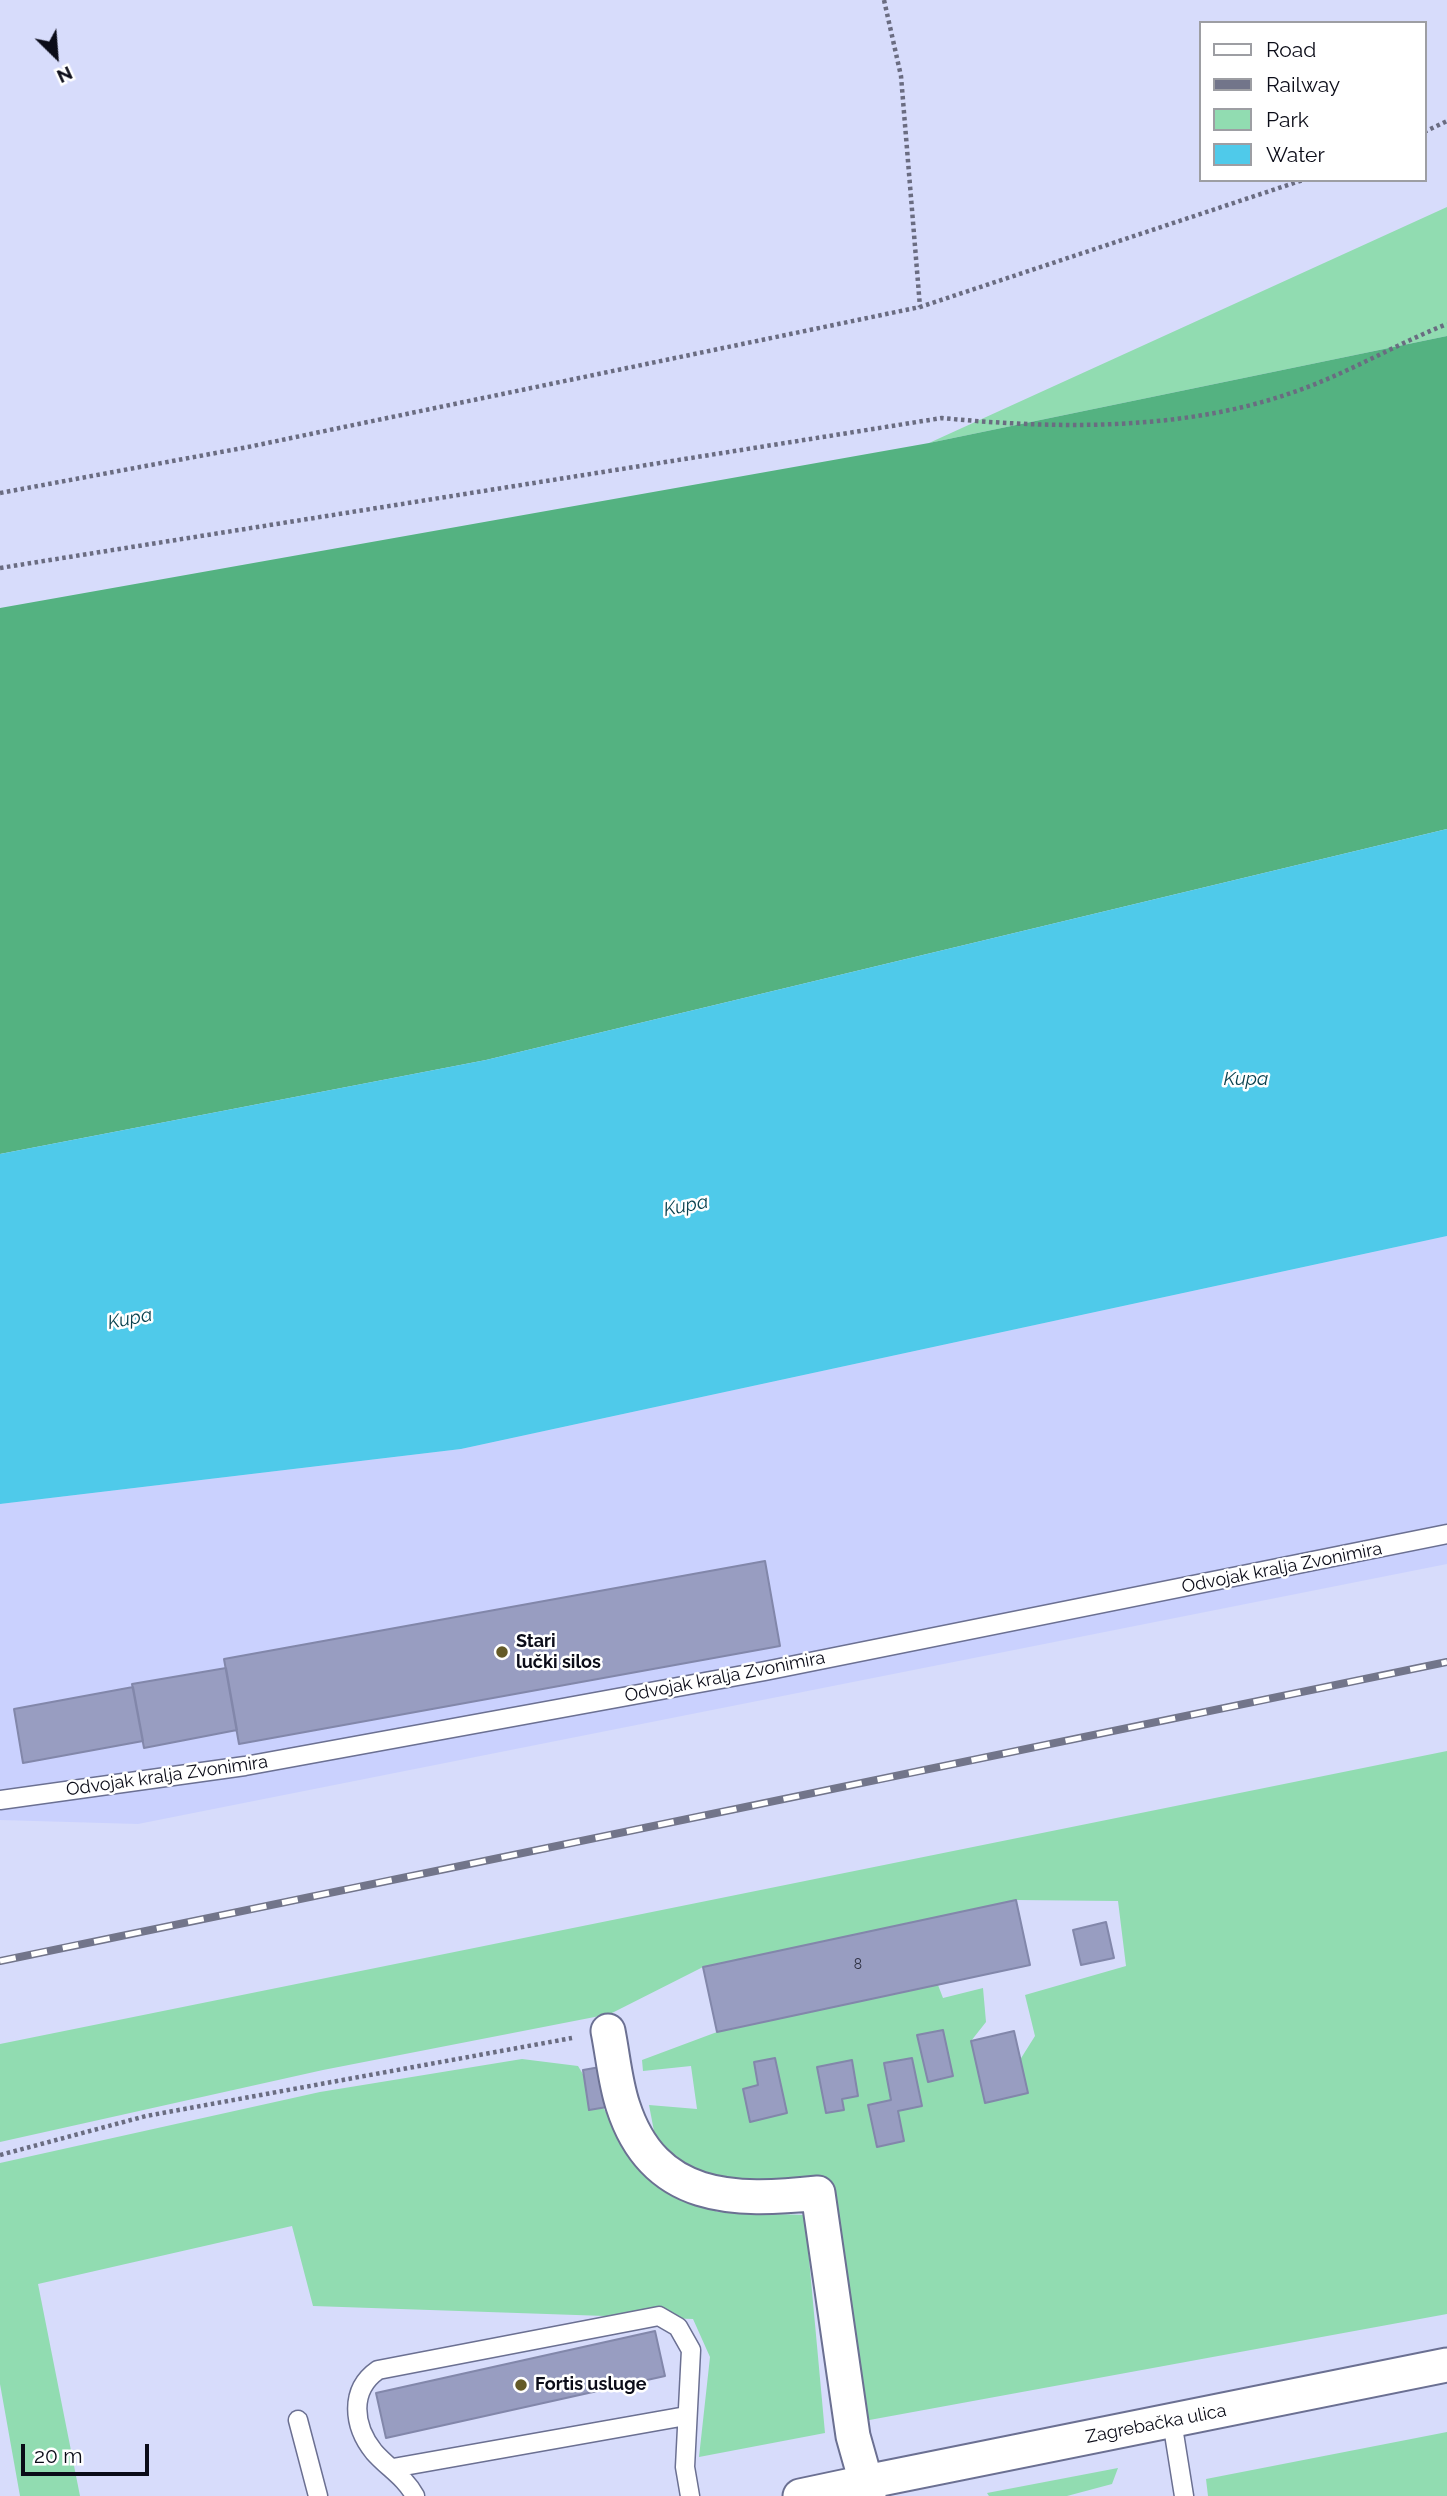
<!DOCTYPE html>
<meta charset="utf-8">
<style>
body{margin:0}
#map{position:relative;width:1447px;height:2496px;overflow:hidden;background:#d7dcfb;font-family:Raleway,sans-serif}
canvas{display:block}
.legend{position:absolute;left:1199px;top:21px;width:228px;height:161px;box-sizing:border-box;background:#fff;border:2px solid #9d9ea3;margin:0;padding:9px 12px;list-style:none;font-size:21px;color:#0b0c18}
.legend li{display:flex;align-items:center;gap:14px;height:35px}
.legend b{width:35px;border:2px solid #9d9ea3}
.north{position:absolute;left:21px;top:21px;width:70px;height:70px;-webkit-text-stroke:5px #fff;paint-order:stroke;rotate:155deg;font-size:19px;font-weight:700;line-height:28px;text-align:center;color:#0b0c18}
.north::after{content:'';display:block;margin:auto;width:24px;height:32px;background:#0b0c18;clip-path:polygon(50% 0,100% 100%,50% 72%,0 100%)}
.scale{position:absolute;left:21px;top:2444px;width:128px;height:32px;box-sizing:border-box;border:4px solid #0b0c18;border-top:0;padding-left:9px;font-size:21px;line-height:24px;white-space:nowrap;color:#0b0c18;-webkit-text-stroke:5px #fff;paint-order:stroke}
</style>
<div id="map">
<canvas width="1447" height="2496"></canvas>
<ul class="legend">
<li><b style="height:9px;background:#fff"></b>Road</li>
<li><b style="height:9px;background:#72758a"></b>Railway</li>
<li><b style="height:19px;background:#91dcb1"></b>Park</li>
<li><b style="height:19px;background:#4fcaea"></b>Water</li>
</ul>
<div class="north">N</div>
<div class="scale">20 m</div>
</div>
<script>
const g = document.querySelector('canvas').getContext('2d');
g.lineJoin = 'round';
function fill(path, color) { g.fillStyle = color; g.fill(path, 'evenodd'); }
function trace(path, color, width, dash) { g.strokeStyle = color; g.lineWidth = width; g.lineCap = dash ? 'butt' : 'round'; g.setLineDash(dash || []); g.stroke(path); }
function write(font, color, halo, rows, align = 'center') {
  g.font = font + ' Raleway,sans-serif'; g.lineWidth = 5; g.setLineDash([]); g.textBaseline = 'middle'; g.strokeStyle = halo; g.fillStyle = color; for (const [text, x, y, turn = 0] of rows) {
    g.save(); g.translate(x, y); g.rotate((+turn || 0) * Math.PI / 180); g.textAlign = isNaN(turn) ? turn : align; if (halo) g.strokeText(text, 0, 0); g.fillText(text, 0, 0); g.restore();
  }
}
fill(new Path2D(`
 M 1447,1236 L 1447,1564 L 138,1824 L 0,1820 L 0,1504 L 461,1449 Z`), '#cad1fe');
fill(new Path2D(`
 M 1447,207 L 1447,336 L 929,443 Z
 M 1447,1751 L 1447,2314 L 864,2421 L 825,2176 L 725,2186 L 677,2165 L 657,2147 L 649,2105 L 697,2109 L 691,2066 L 643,2071 L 642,2060 L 717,2032 L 938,1985 L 943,1998 L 983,1988 L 986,2022 L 971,2041 L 985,2103 L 1028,2093 L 1018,2063 L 1035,2036 L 1025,1995 L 1126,1966 L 1118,1901 L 1016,1900 L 703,1967 L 610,2014 L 323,2070 L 0,2142 L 0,2044 Z
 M 522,2059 L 578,2066 L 610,2119 L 662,2190 L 718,2212 L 805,2215 L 825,2433 L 699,2457 L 710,2357 L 693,2319 L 313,2306 L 292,2226 L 38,2284 L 80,2496 L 20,2496 L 0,2384 L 0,2163 L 320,2092 Z
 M 1447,2432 L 1447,2496 L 1208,2496 L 1206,2479 Z
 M 1118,2468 L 1112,2484 L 1067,2496 L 989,2496 L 987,2493 Z`), '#91dcb1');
fill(new Path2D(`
 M 1447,336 L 1447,829 L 486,1060 L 0,1154 L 0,608 L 929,443 Z`), '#54b281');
fill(new Path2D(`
 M 1447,829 L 1447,1236 L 461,1449 L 0,1504 L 0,1154 L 486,1060 Z`), '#4fcaea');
const building = new Path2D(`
 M 765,1561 L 780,1646 L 239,1744 L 224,1659 Z
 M 226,1668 L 237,1730 L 144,1748 L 132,1684 Z
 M 133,1687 L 143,1741 L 23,1763 L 14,1709 Z
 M 1016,1900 L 1030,1965 L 717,2032 L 703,1967 Z
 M 1106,1922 L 1114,1958 L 1081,1965 L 1073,1930 Z
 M 943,2030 L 953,2076 L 928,2082 L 917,2035 Z
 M 1014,2031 L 1028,2093 L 985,2103 L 971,2041 Z
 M 775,2058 L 787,2113 L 750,2122 L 743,2089 L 758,2085 L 754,2062 Z
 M 912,2058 L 922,2106 L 898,2111 L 904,2141 L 877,2147 L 868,2105 L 891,2100 L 884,2063 Z
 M 852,2060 L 858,2096 L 842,2099 L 844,2110 L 826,2113 L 817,2067 Z
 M 606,2066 L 613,2106 L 589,2110 L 583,2070 Z
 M 655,2331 L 665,2376 L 386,2438 L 376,2393 Z`);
fill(building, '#989dc1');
trace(building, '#8287aa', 2);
const service = new Path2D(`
 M 0,1800 L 245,1766 L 765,1671 L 1447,1534
 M 298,2420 L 318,2496
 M 1172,2421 L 1184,2496
 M 393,2468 L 686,2416
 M 415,2496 C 405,2477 388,2468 374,2452 C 353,2426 349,2390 378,2370 L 659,2316 L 678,2327 L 691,2350 L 685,2467 L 690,2496`);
const minor = new Path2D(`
 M 608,2031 C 613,2056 615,2082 623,2106 C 654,2202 734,2202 818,2193 L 853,2436 L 866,2482 L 800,2496
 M 869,2496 L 866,2482 L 1447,2365`);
trace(service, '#6b7092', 21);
trace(minor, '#6b7092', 37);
trace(new Path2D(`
 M 884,0 L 901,76 L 920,307
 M 1424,132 L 1447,121
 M 0,493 L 248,447 L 920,307 L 1303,180
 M 0,568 L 942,418 C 1056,429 1182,431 1291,393 C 1345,375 1394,345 1447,324
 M 0,2155 L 146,2116 L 572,2038`), '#6a6c81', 4.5, [3.5, 3.5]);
trace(service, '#fff', 18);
trace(minor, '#fff', 33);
const rail = new Path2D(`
 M 0,1961 L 1447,1662`);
trace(rail, '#72758a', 8);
trace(rail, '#fff', 5, [16]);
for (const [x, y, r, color] of [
 [502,1652,7,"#645a27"],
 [521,2385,7,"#645a27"]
]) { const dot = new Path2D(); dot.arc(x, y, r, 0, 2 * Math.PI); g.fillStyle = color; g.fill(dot); trace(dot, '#fff', 2.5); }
write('14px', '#2e3042', null, [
 ["8",858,1965]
]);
write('18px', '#0b0c18', '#fff', [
 ["Odvojak kralja Zvonimira",1282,1568,-11],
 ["Odvojak kralja Zvonimira",725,1677,-11],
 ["Odvojak kralja Zvonimira",167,1776,-8],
 ["Zagrebačka ulica",1156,2424,-11]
]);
write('bold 18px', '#0b0c18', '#fff', [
 ["Stari",516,1642],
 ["lučki silos",516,1663],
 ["Fortis usluge",535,2385]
], 'left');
write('italic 19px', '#0a424f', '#fff', [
 ["Kupa",1246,1079],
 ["Kupa",686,1206,-11],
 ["Kupa",130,1319,-11]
]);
</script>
